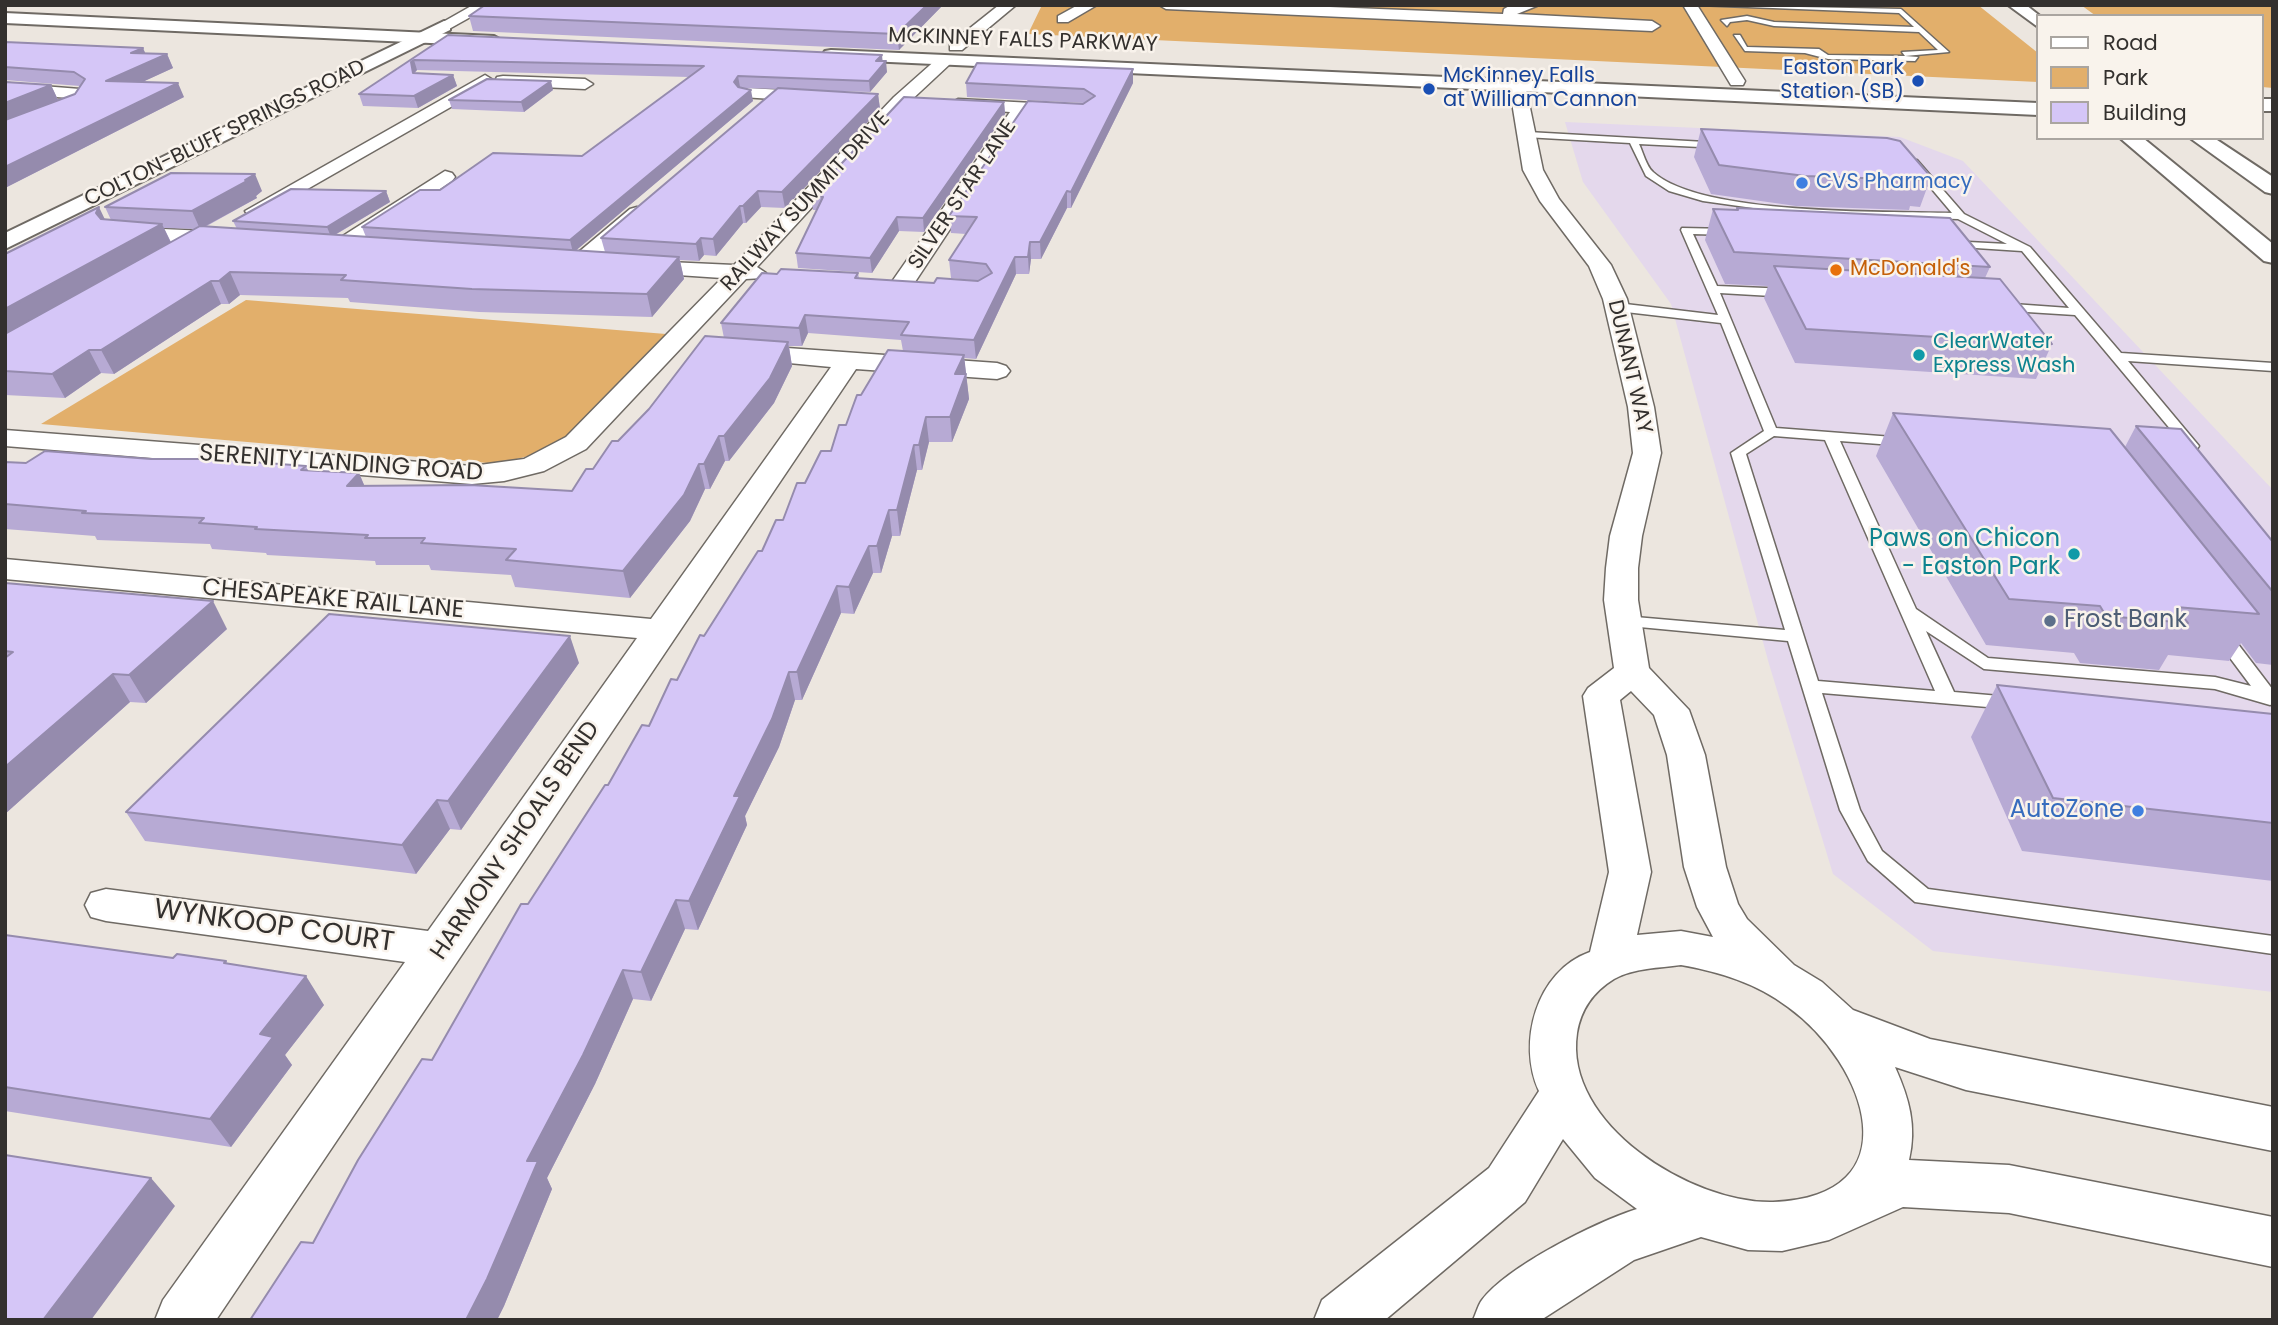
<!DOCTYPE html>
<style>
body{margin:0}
#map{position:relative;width:2278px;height:1325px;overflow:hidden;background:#ece6df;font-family:Poppins,sans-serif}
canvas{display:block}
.frame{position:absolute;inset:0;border:7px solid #33302e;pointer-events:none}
.legend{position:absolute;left:2036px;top:14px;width:228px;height:126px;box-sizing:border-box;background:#f9f3ec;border:2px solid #aaa5a0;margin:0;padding:9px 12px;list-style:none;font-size:21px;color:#33302e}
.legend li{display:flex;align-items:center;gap:14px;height:35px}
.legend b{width:35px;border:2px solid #aaa5a0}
</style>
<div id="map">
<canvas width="2278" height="1325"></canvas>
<div class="frame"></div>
<ul class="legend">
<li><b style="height:9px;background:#fff"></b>Road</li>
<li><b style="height:19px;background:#e2af6b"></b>Park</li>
<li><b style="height:19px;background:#d5c6f7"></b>Building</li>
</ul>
</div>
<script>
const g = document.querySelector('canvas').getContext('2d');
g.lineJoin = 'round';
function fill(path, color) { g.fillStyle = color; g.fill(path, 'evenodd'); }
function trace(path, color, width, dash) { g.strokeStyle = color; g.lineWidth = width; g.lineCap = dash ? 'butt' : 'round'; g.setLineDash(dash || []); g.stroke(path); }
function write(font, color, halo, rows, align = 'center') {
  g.font = font + ' Poppins,sans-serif'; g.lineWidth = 5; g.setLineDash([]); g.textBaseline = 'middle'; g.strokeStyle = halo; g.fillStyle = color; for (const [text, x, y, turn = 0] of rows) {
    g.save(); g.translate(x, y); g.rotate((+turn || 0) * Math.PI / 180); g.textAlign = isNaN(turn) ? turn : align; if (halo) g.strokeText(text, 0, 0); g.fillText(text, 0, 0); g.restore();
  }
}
fill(new Path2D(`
 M 1565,122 L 1900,137 L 1963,161 L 2273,490 L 2273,992 L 1933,951 L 1833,874 L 1769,664 L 1671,304 L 1583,182 Z`), '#e4d8ec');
fill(new Path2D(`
 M 1042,5 L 1978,5 L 2038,53 L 2038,82 L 1028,34 Z
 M 2081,5 L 2273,5 L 2273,88 L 2262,87 L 2262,16 L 2096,16 Z
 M 246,300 L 666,334 C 636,365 597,415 564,439 C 542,455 514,461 488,463 L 41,424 Z`), '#e2af6b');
const service = new Path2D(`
 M 1697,5 L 1901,9 L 1949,52 L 1905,56 L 1918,57 L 1915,61 L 1828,59 L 1805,53 L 1745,51 L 1734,35 L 1740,35 L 1747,47 L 1819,49 L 1828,55 L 1905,56 L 1902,52 L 1938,50 L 1919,32 L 1774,26 L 1747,20 L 1730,22 L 1727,26 L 1721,20 L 1747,16 L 1774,22 L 1914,27 L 1899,13 Z
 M 1528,132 L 1723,143 L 1725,145 L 1720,148 L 1639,144 C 1643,152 1646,166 1653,172 C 1702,216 1884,211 1952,213 L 1909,162 L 1917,160 L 1964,214 L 2030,247 L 2121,353 L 2273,363 L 2273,371 L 2128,361 L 2199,446 L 2197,449 L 2187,449 L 2075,315 L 1995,310 L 1993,307 L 1999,303 L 2069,308 L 2022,251 L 1945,246 L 1945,242 L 1949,241 L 2007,244 L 1958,219 L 1796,214 L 1703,201 L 1669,191 L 1646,176 L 1630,143 L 1525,137 L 1523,135 Z
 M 1682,228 L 1729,229 L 1734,232 L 1729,235 L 1693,234 L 1717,286 L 1789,289 L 1795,293 L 1789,297 L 1720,293 L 1776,428 L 1906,438 L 1913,442 L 1906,446 L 1840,441 L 1916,609 L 1988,658 L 2215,677 L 2251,686 L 2213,635 L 2222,630 L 2228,631 L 2273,690 L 2273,704 L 2270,705 L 2215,689 L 1984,669 L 1926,631 L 1954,692 L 2011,697 L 2020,703 L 2011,709 L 1822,693 L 1860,810 L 1882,851 L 1928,889 L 2273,936 L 2273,954 L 1915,902 L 1868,861 L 1840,810 L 1788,641 L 1618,625 L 1616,621 L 1624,616 L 1785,630 L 1731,453 L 1764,431 L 1721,323 L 1617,311 L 1611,307 L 1617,303 L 1718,315 L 1681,230 ZM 1774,436 L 1825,440 L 1935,691 L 1818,681 L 1746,454 Z`);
const minor = new Path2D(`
 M 473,5 L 492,5 L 449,29 L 439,29 L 436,26 Z
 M 999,5 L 1016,5 L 962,50 L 950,50 L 950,44 Z
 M 1078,5 L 1097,5 L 1068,22 L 1058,22 L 1058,16 Z
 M 1159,5 L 1280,5 L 1503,14 L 1504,9 L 1511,5 L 1539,5 L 1517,14 L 1652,21 L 1660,26 L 1652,31 L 1166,9 Z
 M 1683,5 L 1697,5 L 1745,81 L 1743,85 L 1731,85 Z
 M 944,56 L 950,58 L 950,64 L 906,105 L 757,267 L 766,273 L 763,278 L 746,279 L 586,449 L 544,471 L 504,481 L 472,484 L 5,446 L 5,430 L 472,466 L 524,459 L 566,437 L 722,278 L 633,272 L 625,270 L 622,265 L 625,260 L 734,265 L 894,97 L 938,58 Z
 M 485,75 L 493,80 L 491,84 L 262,215 L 248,215 L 245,211 Z
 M 503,76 L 585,79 L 593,84 L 585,89 L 497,85 L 495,81 L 497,77 Z
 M 1517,79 L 1525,84 L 1543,170 L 1559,199 L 1611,265 L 1627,299 L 1654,407 L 1661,453 L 1642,536 L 1638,568 L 1638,600 L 1649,668 L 1689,710 L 1705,755 L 1726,867 L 1738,904 L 1747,919 L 1794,965 L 1822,982 L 1853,1010 L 1930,1039 L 2273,1107 L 2273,1151 L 1966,1090 L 1895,1067 C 1909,1098 1917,1126 1909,1160 L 2009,1165 L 2273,1217 L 2273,1267 L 2009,1213 L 1903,1207 L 1829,1240 L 1782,1251 L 1748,1250 L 1701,1237 L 1634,1260 L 1541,1320 L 1473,1320 C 1476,1314 1478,1305 1482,1300 C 1508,1266 1596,1222 1637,1209 L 1595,1178 L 1563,1139 L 1525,1202 L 1385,1320 L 1314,1320 L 1322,1300 L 1489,1168 L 1539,1091 C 1517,1043 1536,971 1590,952 L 1609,872 L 1583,696 L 1588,688 L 1614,668 L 1604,600 L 1606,568 L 1610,536 L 1633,453 L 1628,407 L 1603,299 L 1589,266 L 1540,201 L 1523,170 L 1509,84 ZM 1631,691 L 1654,715 L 1667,755 L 1684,867 L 1697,907 L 1713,937 L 1681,931 L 1637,935 L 1651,872 L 1620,700 ZM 1681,965 C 1720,972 1756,983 1788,1007 C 1867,1064 1914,1197 1773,1202 C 1693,1204 1563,1125 1577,1033 C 1581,1009 1593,992 1614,979 C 1634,968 1659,968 1681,965 Z
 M 5,83 L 80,89 L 89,94 L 81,106 L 5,136 L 5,124 L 69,98 L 5,93 Z
 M 748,88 L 818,92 L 827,97 L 818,102 L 742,97 L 739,93 Z
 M 958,99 L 1070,105 L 1079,110 L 1070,115 L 1027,113 L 911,288 L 895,288 L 891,283 L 1010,112 L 952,108 L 949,104 Z
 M 445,171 L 452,173 L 455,177 L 452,181 L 346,251 L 330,251 L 327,246 Z
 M 637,207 L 647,213 L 644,217 L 590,266 L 574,266 L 571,261 L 574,256 L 630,209 Z
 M 120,227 L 228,232 L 239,239 L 228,246 L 112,238 L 109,233 L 112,228 Z
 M 745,345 L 997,363 L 1006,366 L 1010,371 L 1006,376 L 997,379 L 856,369 L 216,1320 L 155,1320 L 163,1300 L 405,962 L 106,921 L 91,917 L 85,905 L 91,893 L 106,889 L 428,931 L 637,638 L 5,579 L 5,559 L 651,619 L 831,367 L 736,358 L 732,353 L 736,348 Z`);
const tertiary = new Path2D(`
 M 444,21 L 450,22 L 450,30 L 5,249 L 5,233 Z
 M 2120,138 L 2143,138 L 2273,244 L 2273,263 L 2264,261 Z
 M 2190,138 L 2214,138 L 2273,177 L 2273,194 L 2265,192 Z`);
const secondary = new Path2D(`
 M 2008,5 L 2026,5 L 2040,16 L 2038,27 Z
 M 5,13 L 494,36 L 503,41 L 494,46 L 5,23 Z
 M 831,50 L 2038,103 L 2038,115 L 825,59 L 822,55 L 825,51 Z
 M 2262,99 L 2273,99 L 2273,111 L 2262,111 Z`);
trace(service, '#6f6a64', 3);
trace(minor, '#6f6a64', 3);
trace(tertiary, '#6f6a64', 4);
trace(secondary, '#6f6a64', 4);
fill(service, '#fff');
fill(minor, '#fff');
fill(tertiary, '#fff');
fill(secondary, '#fff');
fill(new Path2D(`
 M 485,5 L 943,5 L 899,50 L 473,31 L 469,16 Z
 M 448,35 L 883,61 L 887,72 L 870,92 L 797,90 L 878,94 L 880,109 L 785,208 L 761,207 L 746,223 L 743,223 L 716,256 L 704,255 L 699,261 L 680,260 L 684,279 L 652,317 L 479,312 L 350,302 L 348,298 L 240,295 L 229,304 L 221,304 L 114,374 L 101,373 L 65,398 L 5,395 L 5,254 L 105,220 L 111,220 L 105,207 L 262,191 L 256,196 L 257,198 L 205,227 L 237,229 L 233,221 L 386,191 L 390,202 L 335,235 L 366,237 L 362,227 L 440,190 L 582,156 L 689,77 L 417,70 L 415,73 L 453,75 L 457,86 L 418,108 L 363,106 L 359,94 ZM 740,88 L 777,89 L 601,238 L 605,252 L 576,250 L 753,101 ZM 164,228 L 195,229 L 171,242 Z
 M 5,42 L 143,48 L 145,53 L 167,54 L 173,68 L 142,82 L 184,97 L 5,188 L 5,82 L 51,85 L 58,100 L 75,94 L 80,86 L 5,80 Z
 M 1133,69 L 1133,83 L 1071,208 L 1067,208 L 1041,259 L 1031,259 L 1029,274 L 1016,274 L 976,359 L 964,358 L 969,399 L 952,442 L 929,442 L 922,470 L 917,470 L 900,536 L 892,536 L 881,573 L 873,573 L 854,614 L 841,613 L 802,700 L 795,700 L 779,747 L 745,816 L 747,825 L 698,930 L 685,929 L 651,1001 L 633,999 L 595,1084 L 547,1178 L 552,1189 L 504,1306 L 497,1320 L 250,1320 L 313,1243 L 432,1060 L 528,904 L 649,726 L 704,636 L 783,520 L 805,483 L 831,451 L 846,425 L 861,395 L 903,351 L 901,340 L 808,333 L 802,346 L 789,346 L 792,366 L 774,403 L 729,461 L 725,461 L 710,489 L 705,489 L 690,521 L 630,598 L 515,587 L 511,575 L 431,570 L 429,565 L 376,565 L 375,561 L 267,555 L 266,553 L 212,549 L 210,544 L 97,540 L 95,536 L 5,529 L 5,462 L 26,463 L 151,459 L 306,466 L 308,470 L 359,473 L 364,485 L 572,491 L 593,469 L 618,441 L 724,338 L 721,323 L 777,274 L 858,273 L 859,278 L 934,283 L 979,281 L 951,278 L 949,260 L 966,234 L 951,233 L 949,216 L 1084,103 L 967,97 L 966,83 Z
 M 553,90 L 524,112 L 452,109 L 449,100 Z
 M 1004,102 L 1005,114 L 924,232 L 899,231 L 872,273 L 798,268 L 796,253 L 817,210 L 813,210 L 811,196 Z
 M 1701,129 L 1931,177 L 1920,207 L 1910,206 L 1909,210 L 1796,206 L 1711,194 L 1694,157 Z
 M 1737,208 L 1990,267 L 1985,278 L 2052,344 L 2036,379 L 1795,363 L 1764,298 L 1768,286 L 1725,284 L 1705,240 L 1713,209 L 1736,210 Z
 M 1893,413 L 2125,447 L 2136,426 L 2273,542 L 2273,665 L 2256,663 L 2241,643 L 2229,661 L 2168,655 L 2159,670 L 2080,663 L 2074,653 L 1986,645 L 1876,456 Z
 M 5,583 L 227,629 L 146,703 L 130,702 L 5,814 Z
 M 579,663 L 461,830 L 450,829 L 416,874 L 145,841 L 126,812 Z
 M 1997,685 L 2273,714 L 2273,881 L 2022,851 L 1971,737 Z
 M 5,935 L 173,958 L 226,961 L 228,964 L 324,1005 L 285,1055 L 292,1065 L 231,1147 L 5,1111 Z`), '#b7aad4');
fill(new Path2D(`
 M 927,5 L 943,5 L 899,50 L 897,34 Z
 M 143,48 L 149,62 L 131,53 Z
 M 167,54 L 173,68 L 112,96 L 106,81 Z
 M 882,55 L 883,65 L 886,61 L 887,72 L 870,92 L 869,81 L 876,61 Z
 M 414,60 L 417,70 L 414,73 L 413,73 L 411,62 Z
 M 1133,69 L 1133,83 L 1071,208 L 1071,192 Z
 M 453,75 L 457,86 L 418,108 L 414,96 Z
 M 738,76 L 740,87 L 736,93 L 734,82 Z
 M 551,81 L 553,90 L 524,112 L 521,102 Z
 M 178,83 L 184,97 L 5,188 L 5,167 Z
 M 51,85 L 58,100 L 5,122 L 5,103 Z
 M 751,90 L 753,101 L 573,253 L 570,240 Z
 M 878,94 L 880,109 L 785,208 L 782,192 Z
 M 1004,102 L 1005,114 L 924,232 L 923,218 Z
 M 255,174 L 262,191 L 256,196 L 257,198 L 200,229 L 192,211 Z
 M 386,191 L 390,202 L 331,237 L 327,227 Z
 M 758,191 L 761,207 L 746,223 L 743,206 Z
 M 1067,191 L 1067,208 L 1041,259 L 1040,242 Z
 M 740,206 L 743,223 L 716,256 L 713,239 Z
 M 99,207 L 109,228 L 96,213 Z
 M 897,217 L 899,231 L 872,273 L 870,258 Z
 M 162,224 L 172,245 L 5,339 L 5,309 Z
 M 701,238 L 704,255 L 699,261 L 696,244 Z
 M 1030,242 L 1031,259 L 1029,274 L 1028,257 Z
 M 679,257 L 684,279 L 652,317 L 647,294 Z
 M 1015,257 L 1016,274 L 976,359 L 974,340 Z
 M 230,272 L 240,295 L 229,304 L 219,281 Z
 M 211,281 L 221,304 L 114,374 L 101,350 Z
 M 805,315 L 808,333 L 802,346 L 799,328 Z
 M 788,342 L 792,366 L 774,403 L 729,461 L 724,436 Z
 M 89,350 L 101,373 L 65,398 L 52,374 Z
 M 964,355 L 969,399 L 952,442 L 950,417 L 955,374 Z
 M 926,417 L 929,442 L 922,470 L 919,445 Z
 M 719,436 L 725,461 L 710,489 L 704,464 Z
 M 914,445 L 917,470 L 900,536 L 897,510 Z
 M 699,464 L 705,489 L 690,521 L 630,598 L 623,571 Z
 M 359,473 L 370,499 L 347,486 Z
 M 889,510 L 892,536 L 881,573 L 877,546 Z
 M 869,546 L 873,573 L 854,614 L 849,587 Z
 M 837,586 L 841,613 L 802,700 L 797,672 Z
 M 213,601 L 227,629 L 146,703 L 129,675 Z
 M 570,636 L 579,663 L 461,830 L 448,801 Z
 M 789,672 L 795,700 L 779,747 L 745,816 L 747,825 L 698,930 L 689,901 L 734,796 Z
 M 113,674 L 130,702 L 5,814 L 5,767 Z
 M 437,800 L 450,829 L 416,874 L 402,845 Z
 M 676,900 L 685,929 L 651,1001 L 641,972 Z
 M 623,970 L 633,999 L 595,1084 L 547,1178 L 552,1189 L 504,1306 L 497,1320 L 466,1320 L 527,1161 Z
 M 306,976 L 324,1005 L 285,1055 L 292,1065 L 231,1147 L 210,1119 L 260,1034 Z
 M 151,1178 L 175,1206 L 91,1320 L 43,1320 Z`), '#958bad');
const building = new Path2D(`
 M 485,5 L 927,5 L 897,34 L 469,16 Z
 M 448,35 L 882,55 L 876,61 L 886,61 L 869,81 L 738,76 L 734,82 L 738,87 L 751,90 L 570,240 L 362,227 L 420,190 L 440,190 L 493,153 L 582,156 L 704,66 L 414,60 L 411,62 L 413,73 L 453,75 L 414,96 L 359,94 Z
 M 5,42 L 143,48 L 131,53 L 167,54 L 106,81 L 178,83 L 5,167 L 5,120 L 75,94 L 85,79 L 74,72 L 5,67 Z
 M 977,63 L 1133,69 L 1071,192 L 1067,191 L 1040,242 L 1030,242 L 1028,257 L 1015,257 L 974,340 L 901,335 L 909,322 L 805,315 L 799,328 L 721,323 L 762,273 L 777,274 L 781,269 L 858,273 L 855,278 L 934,283 L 937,278 L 978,281 L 992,273 L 986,264 L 949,260 L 977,217 L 949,216 L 1028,101 L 1083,104 L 1095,96 L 1084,89 L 966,83 Z
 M 487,79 L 551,81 L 521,102 L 449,100 Z
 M 5,82 L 51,85 L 5,103 Z
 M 778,88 L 878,94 L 782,192 L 758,191 L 743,206 L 740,206 L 713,239 L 701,238 L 696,244 L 601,238 Z
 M 904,97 L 1004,102 L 923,218 L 897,217 L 870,258 L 796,253 L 823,197 L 811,196 Z
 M 1701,129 L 1887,138 L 1900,141 L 1931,177 L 1917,176 L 1920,180 L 1805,176 L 1719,165 Z
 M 171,173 L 255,174 L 245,180 L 249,180 L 192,211 L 105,207 Z
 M 291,189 L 386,191 L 327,227 L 233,221 Z
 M 99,207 L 96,213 L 101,219 L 162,224 L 5,309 L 5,254 Z
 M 1737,208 L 1950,218 L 1990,267 L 1734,252 L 1713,209 L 1738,210 Z
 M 200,226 L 679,257 L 647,294 L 472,289 L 341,280 L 346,275 L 230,272 L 219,281 L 211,281 L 101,350 L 89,350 L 52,374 L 5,371 L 5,334 Z
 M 1774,266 L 2000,279 L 2052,344 L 1806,329 Z
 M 705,336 L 788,342 L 770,378 L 724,436 L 719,436 L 704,464 L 699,464 L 684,495 L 623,571 L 506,560 L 516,549 L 421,543 L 425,538 L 365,538 L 368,535 L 255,529 L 257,527 L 199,523 L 204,518 L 82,513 L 86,511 L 5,504 L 5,462 L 26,463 L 45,451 L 151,459 L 214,459 L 306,466 L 301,470 L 359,473 L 347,486 L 470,485 L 572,491 L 586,469 L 593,469 L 612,441 L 618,441 L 649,409 Z
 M 888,350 L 964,355 L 955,374 L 966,374 L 950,417 L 926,417 L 919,445 L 914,445 L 897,510 L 889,510 L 877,546 L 869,546 L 849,587 L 837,586 L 797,672 L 789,672 L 772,719 L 734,796 L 740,796 L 689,901 L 676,900 L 641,972 L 623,970 L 583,1055 L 527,1161 L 538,1161 L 487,1279 L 466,1320 L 250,1320 L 301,1242 L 313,1243 L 358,1160 L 422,1059 L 432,1060 L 521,904 L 528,904 L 605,785 L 608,785 L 642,725 L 649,726 L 671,679 L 677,680 L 700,635 L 704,636 L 758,551 L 762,551 L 776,520 L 783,520 L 797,483 L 805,483 L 821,451 L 831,451 L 839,425 L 846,425 L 857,395 L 861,395 Z
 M 1893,413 L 2110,429 L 2259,614 L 2176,607 L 2188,623 L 2106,616 L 2100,606 L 2009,599 Z
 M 2136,426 L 2181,429 L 2273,542 L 2273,592 Z
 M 5,583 L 213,601 L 129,675 L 113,674 L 5,767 L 5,658 L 13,652 L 5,651 Z
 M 329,614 L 570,636 L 448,801 L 437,800 L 402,845 L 126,812 Z
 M 1997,685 L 2273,714 L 2273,823 L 2053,798 Z
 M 5,935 L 173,958 L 177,954 L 226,961 L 224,963 L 306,976 L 260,1034 L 273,1037 L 210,1119 L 5,1087 Z
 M 5,1155 L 151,1178 L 43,1320 L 5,1320 Z`);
fill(building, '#d5c6f7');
trace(building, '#958bad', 2);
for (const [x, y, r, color] of [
 [1918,81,7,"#1a4fb4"],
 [1429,89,7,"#1a4fb4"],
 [1802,183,7,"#3f7fe0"],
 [1836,270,7,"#e8710a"],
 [1919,355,7,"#0f9aa8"],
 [2074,554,7,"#0f9aa8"],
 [2050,621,7,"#5c6f8a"],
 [2138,811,7,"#3f7fe0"]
]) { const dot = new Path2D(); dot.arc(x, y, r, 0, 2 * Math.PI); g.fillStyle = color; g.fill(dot); trace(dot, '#f9f3ec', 2.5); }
write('21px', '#33302e', '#f9f3ec', [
 ["MCKINNEY FALLS PARKWAY",1023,41,2],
 ["COLTON-BLUFF SPRINGS ROAD",225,134,-26],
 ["SILVER STAR LANE",963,195,-56],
 ["RAILWAY SUMMIT DRIVE",806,202,-47],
 ["DUNANT WAY",1629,367,77]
]);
write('21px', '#164399', '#f9f3ec', [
 ["Easton Park",1904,69],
 ["Station (SB)",1904,93],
 ["McKinney Falls",1443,77,"left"],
 ["at William Cannon",1443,101,"left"]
], 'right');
write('21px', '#366cbe', '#f9f3ec', [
 ["CVS Pharmacy",1816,183]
], 'left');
write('21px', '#c56008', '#f9f3ec', [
 ["McDonald's",1850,270]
], 'left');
write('21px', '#0d838f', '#f9f3ec', [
 ["ClearWater",1933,343],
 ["Express Wash",1933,367]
], 'left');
write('24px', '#33302e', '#f9f3ec', [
 ["SERENITY LANDING ROAD",341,464,4],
 ["CHESAPEAKE RAIL LANE",333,600,5],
 ["HARMONY SHOALS BEND",516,841,-56]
]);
write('24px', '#0d838f', '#f9f3ec', [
 ["Paws on Chicon",2060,540],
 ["- Easton Park",2060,568]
], 'right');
write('24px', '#4e5e75', '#f9f3ec', [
 ["Frost Bank",2064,621]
], 'left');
write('24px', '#366cbe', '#f9f3ec', [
 ["AutoZone",2124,811]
], 'right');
write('28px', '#33302e', '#f9f3ec', [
 ["WYNKOOP COURT",274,927,8]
]);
</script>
